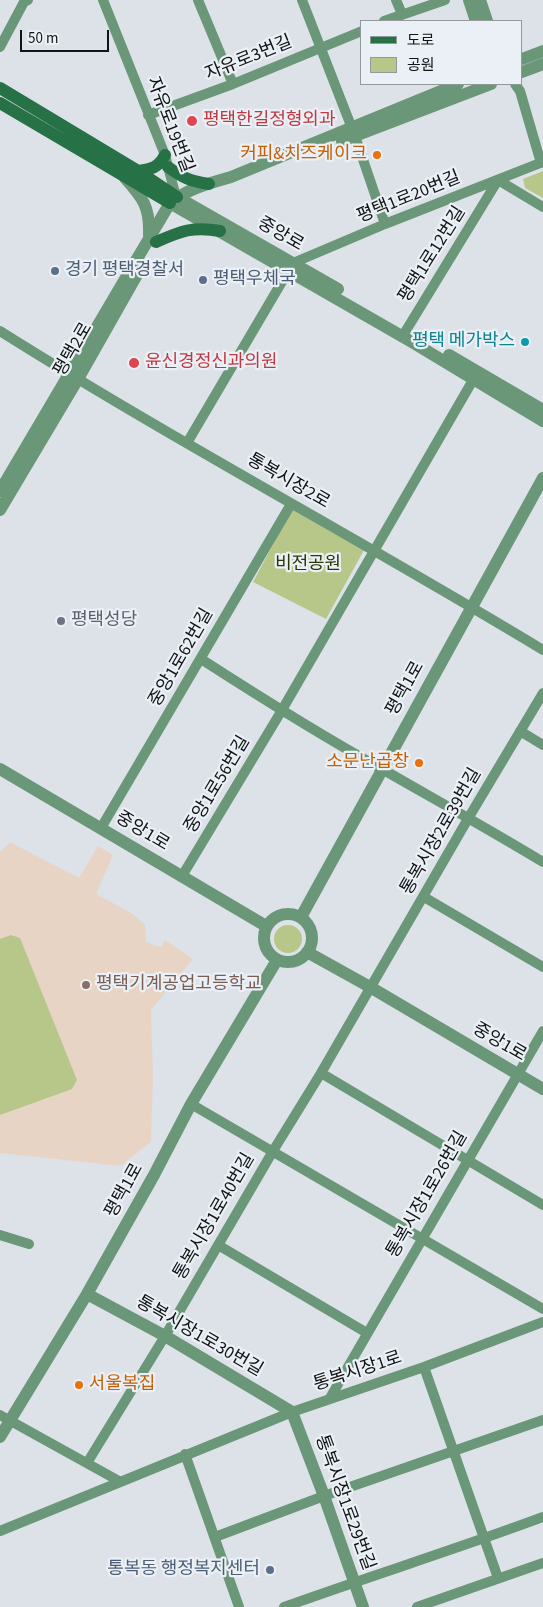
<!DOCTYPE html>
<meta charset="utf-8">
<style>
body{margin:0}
#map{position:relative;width:543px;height:1607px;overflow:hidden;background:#dde2e8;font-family:"Source Sans 3","Noto Sans KR",sans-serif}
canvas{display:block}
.legend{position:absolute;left:360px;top:20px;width:162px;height:65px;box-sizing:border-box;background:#eaf0f5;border:1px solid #93989b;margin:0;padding:6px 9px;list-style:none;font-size:15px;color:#111314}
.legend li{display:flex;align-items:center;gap:10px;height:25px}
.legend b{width:25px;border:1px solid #93989b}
.scale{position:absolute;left:20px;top:30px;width:89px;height:22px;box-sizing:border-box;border:2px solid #111314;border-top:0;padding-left:6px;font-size:15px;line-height:18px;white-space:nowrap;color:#111314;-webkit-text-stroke:4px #eaf0f5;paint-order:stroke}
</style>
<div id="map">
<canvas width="543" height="1607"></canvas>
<ul class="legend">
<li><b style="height:6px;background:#277146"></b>도로</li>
<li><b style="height:14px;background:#b7c789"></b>공원</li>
</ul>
<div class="scale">50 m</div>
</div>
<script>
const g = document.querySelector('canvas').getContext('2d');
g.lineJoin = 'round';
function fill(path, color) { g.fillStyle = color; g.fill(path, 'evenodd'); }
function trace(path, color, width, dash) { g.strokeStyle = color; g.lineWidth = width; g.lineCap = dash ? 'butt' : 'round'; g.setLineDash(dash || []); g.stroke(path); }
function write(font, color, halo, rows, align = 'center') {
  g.font = font + ' "Source Sans 3","Noto Sans KR",sans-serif'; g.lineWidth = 4.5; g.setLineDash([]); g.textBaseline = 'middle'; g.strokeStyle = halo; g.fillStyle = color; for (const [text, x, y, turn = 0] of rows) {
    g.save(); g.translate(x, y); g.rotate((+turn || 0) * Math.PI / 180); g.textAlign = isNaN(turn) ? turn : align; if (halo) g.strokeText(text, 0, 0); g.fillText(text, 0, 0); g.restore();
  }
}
fill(new Path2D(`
 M 10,842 L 79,878 L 98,846 L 113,855 L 96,894 L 133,914 L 145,925 L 146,942 L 161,947 L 165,940 L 193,959 L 151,1010 L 153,1076 L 151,1142 L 120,1166 L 0,1153 L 0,852 Z`), '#e8d4c5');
fill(new Path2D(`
 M 543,171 L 543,198 L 525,188 L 523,179 Z
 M 292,509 L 364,550 L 326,619 L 253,582 Z
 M274 939a14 14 0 1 1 28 0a14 14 0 1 1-28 0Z
 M 11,935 L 20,938 L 77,1080 L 72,1089 L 0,1115 L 0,939 Z`), '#b7c789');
trace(new Path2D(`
 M 103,0 L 165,155 L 177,201
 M 198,0 L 233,84
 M 302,0 L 355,136 L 385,224
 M 396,0 L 402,14
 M 384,21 L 445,0
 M 0,47 L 24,2 L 28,0
 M 515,84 L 520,91 L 541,163
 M 148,115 L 233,84 L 362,31
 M 498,180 L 543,207
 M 0,331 C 178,443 363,541 543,650
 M 402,337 L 498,180
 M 187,443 L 293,263 L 385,224 L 543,162
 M 201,659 C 260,697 320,735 382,769 C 436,800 490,830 543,862
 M 520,731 L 543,745
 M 101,828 L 291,504
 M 182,876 L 282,710 L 473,380
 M 424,897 L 543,967
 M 321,1073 L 543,1205
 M 191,1104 L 543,1309
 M 0,1235 L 29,1244
 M 218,1245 L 367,1333
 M 424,1367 L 498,1578
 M 330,1398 L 543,1031
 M 0,1415 L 119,1481
 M 185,1454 L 239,1607
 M 87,1463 L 165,1336 L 273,1151 L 321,1073 L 469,817 L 543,693
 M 0,1531 L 292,1412 L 424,1367 L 543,1322
 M 215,1537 L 324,1496 L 543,1420
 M 284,1607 C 370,1576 457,1549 543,1517
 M 417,1607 L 543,1563`), '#6a9778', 10);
trace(new Path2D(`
 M 469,0 L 476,21
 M 480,0 L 487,21
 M 522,59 L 543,51
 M 522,72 L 543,64
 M 342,141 L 491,84
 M 125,178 C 143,198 150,207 149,235
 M 177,197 L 338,289
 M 170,203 L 412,342 L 543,421
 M 449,355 L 543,410
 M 0,491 L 170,203 C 187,189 210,183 231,177 L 458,84
 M 0,510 L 78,379 L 138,273
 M 0,769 L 266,926
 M264 938a24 24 0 1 1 48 0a24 24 0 1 1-48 0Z
 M 301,917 L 543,478
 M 307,952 L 370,987 L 543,1089
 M 87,1294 L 165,1336 L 292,1412 L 324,1496 L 363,1607
 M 0,1437 L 87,1294 L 154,1175 L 191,1104 L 277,960`), '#6a9778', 12);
trace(new Path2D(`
 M 0,88 L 138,171 L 177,197
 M 0,103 L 170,203
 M 168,167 C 183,178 190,181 209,184
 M 138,171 C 152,169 158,168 165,155
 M 156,242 C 181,231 193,226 220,231`), '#277146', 12);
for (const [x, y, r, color] of [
 [192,121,6,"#e0444e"],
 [377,155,5,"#e8710a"],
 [55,271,5,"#5c6f8a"],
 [203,280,5,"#5c6f8a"],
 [525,342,5,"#0f9aa8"],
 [134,363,6,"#e0444e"],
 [61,621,5,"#6b7280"],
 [419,763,5,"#e8710a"],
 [86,985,5,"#8d6e63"],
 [79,1385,5,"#e8710a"],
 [270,1570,5,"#5c6f8a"]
]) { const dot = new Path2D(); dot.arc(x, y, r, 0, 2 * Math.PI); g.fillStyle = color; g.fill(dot); trace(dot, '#eaf0f5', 2); }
write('18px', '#111314', '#eaf0f5', [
 ["자유로3번길",249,59,-22],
 ["자유로19번길",169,125,69],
 ["평택1로20번길",409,198,-22],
 ["중앙로",280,235,30],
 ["평택1로12번길",433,255,-58],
 ["평택2로",74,350,-60],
 ["통복시장2로",288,482,30],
 ["중앙1로62번길",182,658,-60],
 ["평택1로",406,689,-61],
 ["중앙1로56번길",218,785,-59],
 ["중앙1로",142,832,31],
 ["통복시장2로39번길",442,832,-60],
 ["중앙1로",499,1043,30],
 ["평택1로",125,1191,-61],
 ["통복시장1로26번길",428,1195,-60],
 ["통복시장1로40번길",215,1217,-60],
 ["통복시장1로30번길",199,1337,30],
 ["통복시장1로",358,1372,-18],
 ["통복시장1로29번길",344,1503,70]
]);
write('18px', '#be3a42', '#eaf0f5', [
 ["평택한길정형외과",203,121],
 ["윤신경정신과의원",145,363]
], 'left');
write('18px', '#c56008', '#eaf0f5', [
 ["커피&치즈케이크",367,155],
 ["소문난곱창",409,763],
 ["서울복집",89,1385,"left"]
], 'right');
write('18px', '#4e5e75', '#eaf0f5', [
 ["경기 평택경찰서",65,271],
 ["평택우체국",213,280],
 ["통복동 행정복지센터",260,1570,"right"]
], 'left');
write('18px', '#0d838f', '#eaf0f5', [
 ["평택 메가박스",515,342]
], 'right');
write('18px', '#2d3704', '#eaf0f5', [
 ["비전공원",308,565]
]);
write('18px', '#5b616d', '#eaf0f5', [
 ["평택성당",71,621]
], 'left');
write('18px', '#785e54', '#eaf0f5', [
 ["평택기계공업고등학교",96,985]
], 'left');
</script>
